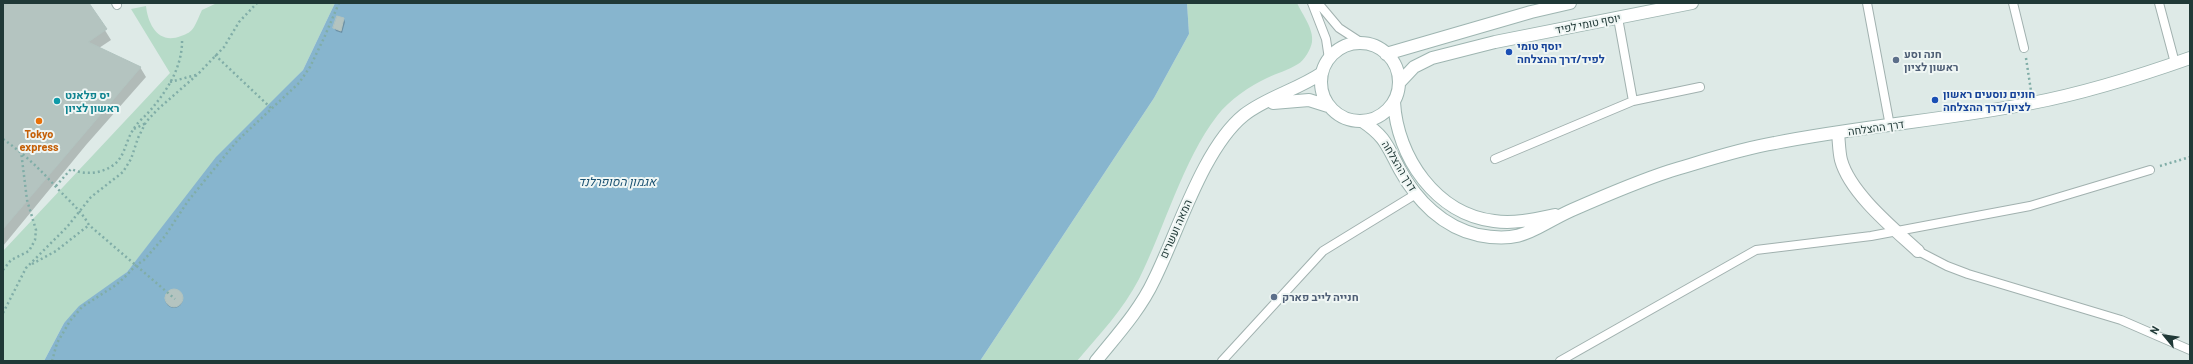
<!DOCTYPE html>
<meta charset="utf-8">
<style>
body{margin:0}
#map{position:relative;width:2193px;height:364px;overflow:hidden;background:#deeae7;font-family:Barlow,sans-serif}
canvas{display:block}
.frame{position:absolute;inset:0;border:4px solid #203937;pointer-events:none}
.north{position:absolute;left:2145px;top:316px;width:40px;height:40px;-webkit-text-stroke:3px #eff6f4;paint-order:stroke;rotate:299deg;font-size:11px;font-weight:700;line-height:16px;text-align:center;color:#203937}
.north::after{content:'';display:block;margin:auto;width:14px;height:18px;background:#203937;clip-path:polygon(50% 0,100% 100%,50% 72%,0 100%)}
</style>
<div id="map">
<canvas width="2193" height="364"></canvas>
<div class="frame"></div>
<div class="north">N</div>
</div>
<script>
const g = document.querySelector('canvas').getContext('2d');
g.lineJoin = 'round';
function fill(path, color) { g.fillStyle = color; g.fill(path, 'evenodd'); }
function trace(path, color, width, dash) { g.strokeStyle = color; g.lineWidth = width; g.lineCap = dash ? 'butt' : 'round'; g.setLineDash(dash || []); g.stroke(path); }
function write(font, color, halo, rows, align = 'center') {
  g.font = font + ' Barlow,Heebo,sans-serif'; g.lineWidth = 4; g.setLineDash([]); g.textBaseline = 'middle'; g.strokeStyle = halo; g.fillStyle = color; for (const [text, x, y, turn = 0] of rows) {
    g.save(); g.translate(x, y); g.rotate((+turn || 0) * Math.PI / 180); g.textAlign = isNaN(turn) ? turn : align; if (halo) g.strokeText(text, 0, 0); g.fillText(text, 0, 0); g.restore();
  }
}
fill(new Path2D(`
 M 217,3 L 335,3 L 303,70 L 261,114 L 163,227 L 127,272 L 64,323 L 44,361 L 3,361 L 3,251 L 170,73 L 131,9 L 146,6 C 148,25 159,45 181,36 C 187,34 191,32 194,27 C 197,22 199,16 202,10 Z
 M 1187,3 L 1297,3 C 1302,14 1314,29 1312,42 C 1311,49 1304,61 1298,64 C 1289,70 1277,73 1267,78 C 1250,86 1229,100 1217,116 C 1183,160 1164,229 1139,279 C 1123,310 1099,335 1077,361 L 980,361 L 1154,98 L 1189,34 Z`), '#b7dbc8');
fill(new Path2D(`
 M 335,3 L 1187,3 L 1189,34 L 1154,98 L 980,361 L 44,361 L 64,323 L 79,306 L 127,272 L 216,157 L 303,70 Z`), '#87b5ce');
fill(new Path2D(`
 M 3,3 L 88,3 L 111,40 L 99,48 L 140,67 L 146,77 L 86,145 L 3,246 Z
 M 344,19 L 345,22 L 342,33 L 336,31 L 334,28 Z
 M165 299a9 9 0 1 1 18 0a9 9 0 1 1-18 0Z`), '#0003');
const building = new Path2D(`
 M 3,3 L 89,3 L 107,29 L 88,42 L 141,67 L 3,229 Z
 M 337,16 L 344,18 L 341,31 L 333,28 Z
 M165 298a9 9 0 1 1 18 0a9 9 0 1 1-18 0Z`);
fill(building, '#b4c4c0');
trace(building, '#b1c3bf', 1);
const lane = new Path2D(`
 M 116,3 L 117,5
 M 1312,3 L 1326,39 L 1329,59
 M 1318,3 L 1339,28 L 1362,43
 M 1867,3 L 1890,126
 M 2013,3 L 2024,48
 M 2159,3 L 2175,63
 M 1618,18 L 1633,101
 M 1495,159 L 1633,101 L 1700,87
 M 1918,251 L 1947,266 L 1968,274 L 2121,320 L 2190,350
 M 1222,361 L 1323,251 L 1416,194
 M 1560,361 L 1756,250 L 1871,236 L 2030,206 L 2150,170`);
const street = new Path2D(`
 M 1838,133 C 1839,142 1839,152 1841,160 C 1850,193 1893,228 1918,251`);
const secondary = new Path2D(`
 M1321 82a39 39 0 1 1 78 0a39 39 0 1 1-78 0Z
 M 1386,54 L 1531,12 L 1570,3
 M 1399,83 L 1414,67 L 1432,58 L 1495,42 L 1692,3
 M 1394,102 C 1397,157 1436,214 1494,221 C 1515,224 1536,219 1555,215
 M 1273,103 L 1309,100 L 1328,106
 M 1362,121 C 1386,137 1387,146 1400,170 C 1417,201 1443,227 1478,235 C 1525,244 1534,227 1572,210 C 1604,196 1636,182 1670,171 C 1704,161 1739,149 1775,143 C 1860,126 1947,120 2032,103 C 2085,93 2139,76 2190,58
 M 1096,361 C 1117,335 1140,310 1154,280 C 1178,232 1203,148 1244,115 C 1267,97 1297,90 1322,73`);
trace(lane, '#a1b1af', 10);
trace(street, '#a1b1af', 14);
trace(secondary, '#9eb5b1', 14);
trace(new Path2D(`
 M 215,55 L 272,109
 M 2026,58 L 2031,91
 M 170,82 L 196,75
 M 134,129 L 146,123
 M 3,139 C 23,153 40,169 56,187 C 68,200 80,209 89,225 L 175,299
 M 2160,166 L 2190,157
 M 56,186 L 71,169 C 84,175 100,174 112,166 C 125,158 125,142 133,130 C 136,124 142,119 147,114 C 166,93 183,67 182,39
 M 32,264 L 56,251 L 89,225
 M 3,270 L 11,260 L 29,251 L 35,240 L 36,230 L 27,200 L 21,151
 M 3,313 L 26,268 L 67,227 L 91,197 L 123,172 L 131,159 L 138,138 L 146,122 L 157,110 L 198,74 L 224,47 L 239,22 L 257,3
 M 52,361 L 57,343 L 70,321 L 82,307 L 116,285 L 127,275 L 135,266 L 144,260 L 165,236 L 188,201 L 237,141 L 299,83 L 310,67 L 324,38 L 339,3`), '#80ada7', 2.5, [2, 3]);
trace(lane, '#fff', 8);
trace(street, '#fff', 12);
trace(secondary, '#fff', 12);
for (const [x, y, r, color] of [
 [1509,52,4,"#1a4fb4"],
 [1896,60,4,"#5c6f8a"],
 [1935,100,4,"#1a4fb4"],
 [57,101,4,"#0f9aa8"],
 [39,121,4,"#e8710a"],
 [1274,297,4,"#5c6f8a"]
]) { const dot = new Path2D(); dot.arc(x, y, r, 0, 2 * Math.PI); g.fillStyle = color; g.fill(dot); trace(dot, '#eff6f4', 1.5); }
write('11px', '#203937', '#eff6f4', [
 ["יוסף טומי לפיד",1588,24,-11],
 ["דרך ההצלחה",1876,128,-8],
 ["דרך ההצלחה",1399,166,59],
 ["המאה ועשרים",1176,229,-66]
]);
write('bold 11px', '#164399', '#eff6f4', [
 ["יוסף טומי",1517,46],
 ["לפיד/דרך ההצלחה",1517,59],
 ["חונים נוסעים ראשון",1943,94],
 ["לציון/דרך ההצלחה",1943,107]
], 'left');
write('bold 11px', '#4e5e75', '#eff6f4', [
 ["חנה וסע",1904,54],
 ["ראשון לציון",1904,67],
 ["חנייה לייב פארק",1282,297]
], 'left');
write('bold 11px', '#0d838f', '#eff6f4', [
 ["יס פלאנט",65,95],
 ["ראשון לציון",65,108]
], 'left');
write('bold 11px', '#c56008', '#eff6f4', [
 ["Tokyo",39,134],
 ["express",39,147]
]);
write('italic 12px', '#1c5373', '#eff6f4', [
 ["אגמון הסופרלנד",617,182]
]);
</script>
